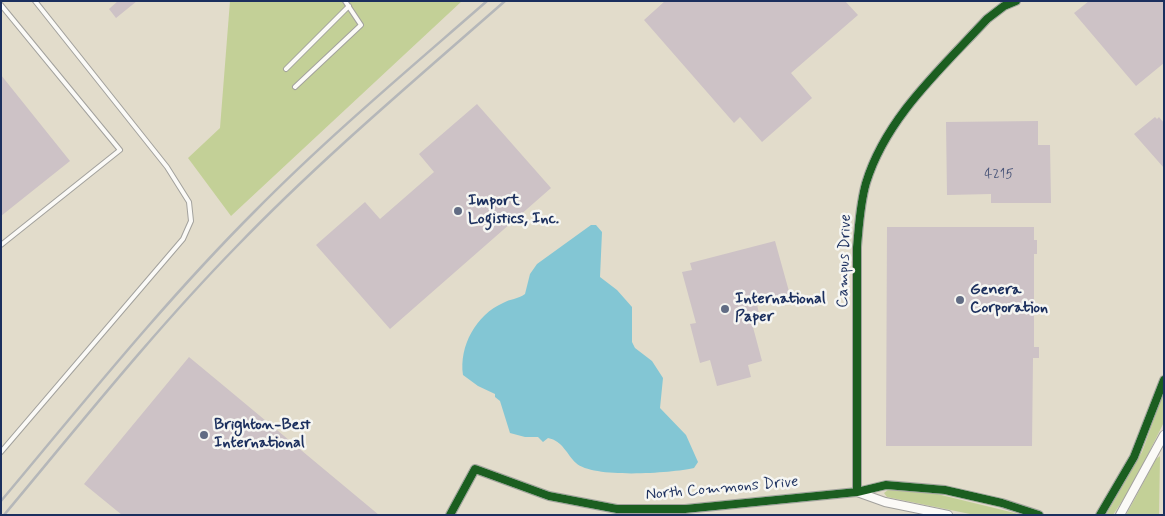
<!DOCTYPE html>
<style>
body{margin:0}
#map{position:relative;width:1165px;height:516px;overflow:hidden;background:#e2dccb;font-family:Mynerve,sans-serif}
canvas{display:block}
.frame{position:absolute;inset:0;border:2px solid #1b2f5e;pointer-events:none}
</style>
<div id="map">
<canvas width="1165" height="516"></canvas>
<div class="frame"></div>
</div>
<script>
const g = document.querySelector('canvas').getContext('2d');
g.lineJoin = 'round';
function fill(path, color) { g.fillStyle = color; g.fill(path, 'evenodd'); }
function trace(path, color, width, dash) { g.strokeStyle = color; g.lineWidth = width; g.lineCap = dash ? 'butt' : 'round'; g.setLineDash(dash || []); g.stroke(path); }
function write(font, color, halo, rows, align = 'center') {
  g.font = font + ' Mynerve,sans-serif'; g.lineWidth = 5; g.setLineDash([]); g.textBaseline = 'middle'; g.strokeStyle = halo; g.fillStyle = color; for (const [text, x, y, turn = 0] of rows) {
    g.save(); g.translate(x, y); g.rotate((+turn || 0) * Math.PI / 180); g.textAlign = isNaN(turn) ? turn : align; if (halo) g.strokeText(text, 0, 0); g.fillText(text, 0, 0); g.restore();
  }
}
fill(new Path2D(`
 M 230,1 L 462,1 L 231,216 L 188,158 L 220,128 Z
 M 1164,392 L 1164,422 L 1134,483 L 1113,515 L 1106,515 L 1142,452 Z
 M 1160,456 L 1159,515 L 1126,515 L 1156,459 Z
 M 888,490 L 937,494 L 1023,515 L 975,515 L 887,497 L 884,493 Z`), '#c3d097');
fill(new Path2D(`
 M 591,225 L 596,225 L 602,232 L 600,277 L 617,290 L 632,307 L 632,342 L 635,348 L 652,361 L 663,378 L 660,408 L 686,435 L 698,462 L 694,468 C 672,473 593,479 576,463 C 567,455 563,441 548,438 L 543,442 L 538,437 L 525,437 L 510,433 L 500,401 L 495,397 L 495,394 L 478,386 L 463,375 C 459,346 476,315 503,303 C 510,299 518,299 525,294 L 530,274 L 537,264 Z`), '#83c6d4');
fill(new Path2D(`
 M 118,1 L 137,1 L 116,18 L 109,9 Z
 M 665,1 L 845,1 L 858,15 L 791,73 L 812,98 L 762,142 L 740,117 L 734,123 L 644,20 Z
 M 1089,1 L 1164,1 L 1164,63 L 1136,86 L 1074,13 Z
 M 1,75 L 70,161 L 1,216 Z
 M 477,104 L 551,188 L 390,329 L 316,245 L 365,202 L 380,219 L 434,172 L 419,154 Z
 M 1155,117 L 1157,119 L 1159,117 L 1164,123 L 1164,168 L 1134,134 Z
 M 1038,121 L 1038,145 L 1050,145 L 1051,203 L 991,203 L 991,194 L 947,195 L 946,122 Z
 M 887,227 L 1034,227 L 1034,240 L 1037,240 L 1037,254 L 1034,254 L 1034,347 L 1039,347 L 1039,358 L 1033,358 L 1032,446 L 886,446 Z
 M 775,241 L 790,295 L 757,304 L 759,314 L 750,316 L 762,361 L 748,365 L 751,377 L 717,386 L 710,360 L 700,363 L 690,324 L 696,323 L 682,272 L 692,270 L 690,263 Z
 M 189,357 L 224,386 L 379,515 L 122,515 L 84,484 Z`), '#cdc2c6');
const lane = new Path2D(`
 M 1,5 L 120,150 L 1,245
 M 286,69 L 349,6
 M 295,87 L 361,25 L 345,1
 M 1,452 L 183,239 L 191,221 L 189,202 L 167,167 L 35,1`);
const street = new Path2D(`
 M 857,492 L 857,247 C 859,225 860,204 866,183 C 886,117 942,68 987,19 L 1004,6 L 1016,1
 M 857,492 L 885,502 L 948,515
 M 450,515 L 475,469 L 549,496 L 617,509 L 685,509 L 857,492 L 886,485 L 945,490 L 1002,503 L 1039,515
 M 1100,515 L 1134,457 L 1164,380
 M 1120,515 L 1164,435`);
trace(lane, '#a2a19d', 6);
trace(street, '#a2a19d', 10);
trace(lane, '#fbfaf7', 4);
trace(street, '#fbfaf7', 8);
trace(new Path2D(`
 M 1,501 C 84,402 164,302 255,211 C 328,137 408,70 487,1
 M 4,515 C 80,424 154,331 237,246 C 321,159 414,81 505,1`), '#b5b7b9', 2.5);
trace(new Path2D(`
 M 857,492 L 857,247 C 859,225 860,204 866,183 C 886,117 942,68 987,19 L 1004,6 L 1016,1
 M 450,515 L 475,469 L 549,496 L 617,509 L 685,509 L 857,492 L 886,485 L 945,490 L 1002,503 L 1039,515
 M 1100,515 L 1134,457 L 1164,380`), '#1b5e20', 8);
for (const [x, y, r, color] of [
 [458,211,5,"#616c84"],
 [960,300,5,"#616c84"],
 [725,309,5,"#616c84"],
 [204,435,5,"#616c84"]
]) { const dot = new Path2D(); dot.arc(x, y, r, 0, 2 * Math.PI); g.fillStyle = color; g.fill(dot); trace(dot, '#f6f6f2', 2); }
write('14px', '#485478', null, [
 ["4215",999,175]
]);
write('bold 16px', '#1b2f5e', '#f6f6f2', [
 ["Import",468,202],
 ["Logistics, Inc.",468,220],
 ["Genera",970,291],
 ["Corporation",970,309],
 ["International",735,300],
 ["Paper",735,318],
 ["Brighton-Best",214,426],
 ["International",214,444]
], 'left');
write('16px', '#1b2f5e', '#f6f6f2', [
 ["Campus Drive",845,261,-88],
 ["North Commons Drive",722,489,-5]
]);
</script>
